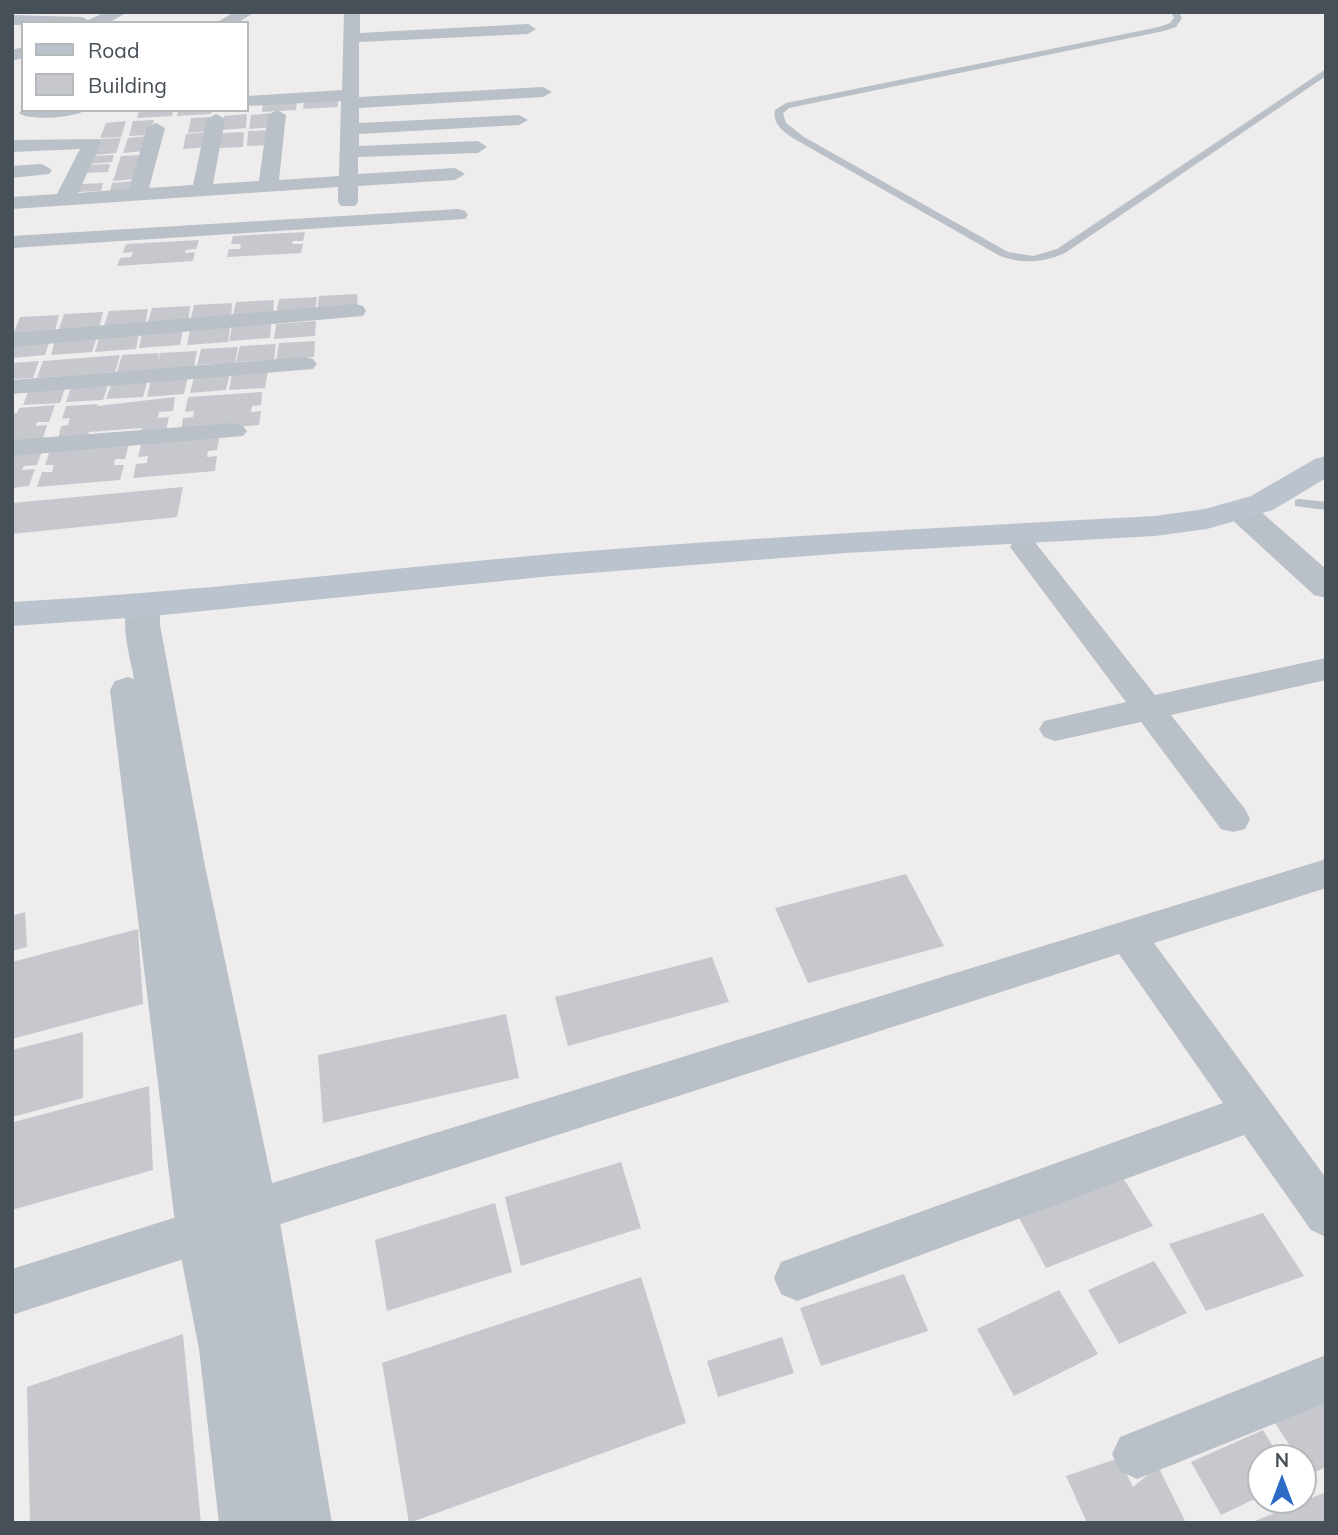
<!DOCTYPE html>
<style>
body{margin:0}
#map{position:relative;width:1338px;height:1535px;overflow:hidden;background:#eeecec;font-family:Mulish,sans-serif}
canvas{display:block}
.frame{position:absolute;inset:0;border:14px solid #474f57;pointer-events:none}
.legend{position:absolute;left:21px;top:21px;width:228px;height:91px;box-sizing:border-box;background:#fff;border:2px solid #b5b9bc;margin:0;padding:9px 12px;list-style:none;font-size:21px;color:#474f57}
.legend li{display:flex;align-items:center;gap:14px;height:35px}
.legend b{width:35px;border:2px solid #b5b9bc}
.north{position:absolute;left:1247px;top:1444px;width:70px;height:70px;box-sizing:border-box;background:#fff;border:2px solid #b5b9bc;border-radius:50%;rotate:0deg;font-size:19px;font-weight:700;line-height:28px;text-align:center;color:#474f57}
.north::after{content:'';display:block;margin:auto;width:24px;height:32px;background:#2d6bc7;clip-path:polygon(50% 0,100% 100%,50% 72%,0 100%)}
</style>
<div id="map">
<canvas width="1338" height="1535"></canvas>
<div class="frame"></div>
<ul class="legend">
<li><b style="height:9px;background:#bbc4ce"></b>Road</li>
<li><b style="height:19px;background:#c7c8ce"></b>Building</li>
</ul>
<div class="north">N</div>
</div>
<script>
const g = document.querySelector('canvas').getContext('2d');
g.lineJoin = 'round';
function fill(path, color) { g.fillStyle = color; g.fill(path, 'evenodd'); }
fill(new Path2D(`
 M 338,99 L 338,107 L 303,109 L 304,101 Z
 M 297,102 L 296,110 L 262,112 L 263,104 Z
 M 139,110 L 173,110 L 172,116 L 137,118 Z
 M 178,110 L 212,110 L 211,114 L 177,116 Z
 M 273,113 L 272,127 L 249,129 L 251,115 Z
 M 247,114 L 246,128 L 222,130 L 224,116 Z
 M 214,117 L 212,131 L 188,133 L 191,118 Z
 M 154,120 L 150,135 L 129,136 L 133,121 Z
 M 126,121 L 121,137 L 100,138 L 106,123 Z
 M 272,130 L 270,145 L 247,146 L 248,131 Z
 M 210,132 L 207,147 L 183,149 L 186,134 Z
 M 244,132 L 243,147 L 219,148 L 221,133 Z
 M 148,136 L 144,151 L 123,153 L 128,138 Z
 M 121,138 L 116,153 L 95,155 L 100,139 Z
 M 114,155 L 112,162 L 90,164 L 93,156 Z
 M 142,155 L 135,179 L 113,181 L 121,156 Z
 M 110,164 L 108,172 L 86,173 L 89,165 Z
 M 134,181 L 132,190 L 110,191 L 112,183 Z
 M 103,183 L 101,191 L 78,192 L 81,184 Z
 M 305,232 L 303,241 L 293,241 L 292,244 L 303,244 L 301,253 L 227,257 L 229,249 L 240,249 L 241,244 L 231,244 L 233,236 Z
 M 199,240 L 196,249 L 186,250 L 185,253 L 195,252 L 193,261 L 117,266 L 120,258 L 131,257 L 133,252 L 123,253 L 126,244 Z
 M 357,294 L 358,310 L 317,313 L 319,296 Z
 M 317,297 L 315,313 L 276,315 L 279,299 Z
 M 274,300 L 273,316 L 232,319 L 236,302 Z
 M 232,303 L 231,320 L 190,322 L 194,305 Z
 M 190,306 L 188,323 L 147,325 L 152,308 Z
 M 148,309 L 145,325 L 103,328 L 109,311 Z
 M 103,312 L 99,329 L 58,332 L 64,314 Z
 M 59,315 L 55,331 L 13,334 L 20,317 Z
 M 316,321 L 315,336 L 274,339 L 276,324 Z
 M 271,324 L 270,338 L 229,341 L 232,327 Z
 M 230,327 L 228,342 L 187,345 L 190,330 Z
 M 183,330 L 180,345 L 139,348 L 142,333 Z
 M 139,334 L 136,349 L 95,352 L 99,338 Z
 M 97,337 L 92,352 L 51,355 L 55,340 Z
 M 50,340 L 45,355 L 12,358 L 12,343 Z
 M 315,341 L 314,357 L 276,360 L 279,343 Z
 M 276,344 L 274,360 L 236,362 L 240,346 Z
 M 238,347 L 235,363 L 197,365 L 201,349 Z
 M 197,351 L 194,367 L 117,372 L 122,355 L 159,353 L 158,362 L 160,353 Z
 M 120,355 L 115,372 L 37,378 L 43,361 Z
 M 39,361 L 33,378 L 12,379 L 12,363 Z
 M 268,371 L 265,388 L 229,390 L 232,373 Z
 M 230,373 L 226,390 L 190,393 L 194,376 Z
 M 188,377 L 184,394 L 147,397 L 151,379 Z
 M 148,379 L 143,397 L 106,399 L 112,382 Z
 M 109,382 L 103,400 L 66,402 L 72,385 Z
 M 66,385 L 60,403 L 23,405 L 30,387 Z
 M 262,392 L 261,405 L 252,406 L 251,412 L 261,411 L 259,425 L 181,431 L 183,418 L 193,417 L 194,411 L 185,412 L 188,397 Z
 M 175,397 L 173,411 L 159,412 L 158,418 L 169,417 L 166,430 L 141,432 L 142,428 L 89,432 L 88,436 L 58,439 L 61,426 L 68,425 L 70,418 L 62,419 L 66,406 L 98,404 L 97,406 Z
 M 55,405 L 49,422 L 37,422 L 36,426 L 47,425 L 42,441 L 12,443 L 12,413 L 17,413 L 19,408 Z
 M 220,436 L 217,450 L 208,451 L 207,457 L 217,456 L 215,471 L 133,478 L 136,464 L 147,463 L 148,456 L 138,457 L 142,441 Z
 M 129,444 L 125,459 L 115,459 L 114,465 L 124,465 L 120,480 L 37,487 L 42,472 L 52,472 L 54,465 L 45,465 L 50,450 Z
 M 43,448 L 37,465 L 24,466 L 22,470 L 35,469 L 29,486 L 12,488 L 12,450 Z
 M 183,487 L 177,517 L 12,534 L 12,503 Z
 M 906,874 L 944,946 L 808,983 L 775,908 Z
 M 25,912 L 27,947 L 12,951 L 12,916 Z
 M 138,929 L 143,1004 L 12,1039 L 12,962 Z
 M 712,957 L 729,1002 L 568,1046 L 555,997 Z
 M 506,1014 L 519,1078 L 323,1123 L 318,1055 Z
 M 83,1032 L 83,1098 L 12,1117 L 12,1050 Z
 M 149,1086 L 153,1170 L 12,1210 L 14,1122 Z
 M 621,1162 L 641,1228 L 521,1266 L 505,1197 Z
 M 1122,1176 L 1153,1226 L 1046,1268 L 1018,1216 Z
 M 495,1203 L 512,1272 L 387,1311 L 375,1240 Z
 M 1263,1213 L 1304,1276 L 1206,1311 L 1169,1244 Z
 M 1154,1261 L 1187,1313 L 1119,1344 L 1088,1290 Z
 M 904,1274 L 928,1331 L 821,1366 L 800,1308 Z
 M 641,1277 L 686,1423 L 409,1523 L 382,1363 Z
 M 1059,1290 L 1098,1354 L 1014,1396 L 977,1329 Z
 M 183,1334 L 201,1523 L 30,1523 L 27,1387 Z
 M 782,1337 L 794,1373 L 718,1397 L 707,1361 Z
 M 1326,1399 L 1326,1467 L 1309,1475 L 1303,1466 L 1303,1458 L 1298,1458 L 1275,1423 Z
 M 1263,1430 L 1280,1458 L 1261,1458 L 1261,1496 L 1221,1515 L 1191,1462 Z
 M 1119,1458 L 1133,1487 L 1158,1466 L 1186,1523 L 1087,1523 L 1066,1476 Z
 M 1326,1492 L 1326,1523 L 1250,1523 Z`), '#c7c8ce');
fill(new Path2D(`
 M 1171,12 L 1179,12 L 1182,18 L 1176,27 L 1164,31 L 789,108 L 783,113 L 786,123 L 804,137 L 1008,252 L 1033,256 L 1057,249 L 1326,69 L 1326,76 L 1065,253 C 1042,263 1023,264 1000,256 L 798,141 C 786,134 772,125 775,110 L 786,103 L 1159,27 L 1170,23 L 1174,18 Z
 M 1300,499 L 1326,502 L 1326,510 L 1295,506 L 1295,500 Z`), '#b9c0c7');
fill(new Path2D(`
 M 106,12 L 128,12 L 108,23 L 12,25 L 12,15 L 82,17 L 88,20 Z
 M 234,12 L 255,12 L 237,23 L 216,23 Z
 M 344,12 L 360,12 L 360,33 L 528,24 L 536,29 L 528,34 L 359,42 L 359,97 L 543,87 L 552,92 L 543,97 L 359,108 L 359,123 L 519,115 L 528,120 L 519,125 L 359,134 L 359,146 L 478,141 L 487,147 L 478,153 L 358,157 L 358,174 L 455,168 L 465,174 L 455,180 L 358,186 L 358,202 L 355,206 L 341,206 L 338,202 L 338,187 L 12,209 L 12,197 L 57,194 L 80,149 L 12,152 L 12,140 L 99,139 L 101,143 L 78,193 L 129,189 L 147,128 L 156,123 L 165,128 L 149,188 L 193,185 L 207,119 L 216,114 L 225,119 L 213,184 L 259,181 L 268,115 L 277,110 L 286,115 L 279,180 L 339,176 L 341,101 L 247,106 L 247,96 L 342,90 Z
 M 23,47 L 23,58 L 12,61 L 12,50 Z
 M 23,109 L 23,110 L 85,110 C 77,118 27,121 19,113 Z
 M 42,164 L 52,170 L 49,174 L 12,178 L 12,166 Z
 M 458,209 L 465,211 L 468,215 L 465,219 L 12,248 L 12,236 Z
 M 355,304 L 363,306 L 366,311 L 363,316 L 12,347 L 12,333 Z
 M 305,357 L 313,359 L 317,364 L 313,369 L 12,394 L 12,380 Z
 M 234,423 L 243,426 L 247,431 L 243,436 L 12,456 L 12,440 Z
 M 1024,538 L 1034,541 L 1155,695 L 1326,658 L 1326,680 L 1171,715 L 1245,809 L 1250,819 L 1245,829 L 1233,832 L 1221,829 L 1141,722 L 1055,741 L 1044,737 L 1039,729 L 1044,721 L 1126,702 L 1010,547 L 1014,541 Z
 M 1326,859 L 1326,888 L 1154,943 L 1326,1178 L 1326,1237 L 1311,1230 L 1244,1135 L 797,1301 L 781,1294 L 774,1278 L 781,1262 L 1223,1103 L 1119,954 L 253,1233 L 202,1253 L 12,1315 L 12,1269 L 202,1209 L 253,1189 Z
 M 1326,1355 L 1326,1403 L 1137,1479 L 1120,1471 L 1112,1454 L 1120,1437 Z`), '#b9c0c7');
fill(new Path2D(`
 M 1240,500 L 1251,503 L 1326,569 L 1326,598 L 1314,595 L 1229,517 L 1224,510 L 1229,503 Z
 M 143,595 L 155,598 L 160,606 L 160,625 L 205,866 L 278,1211 L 332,1523 L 219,1523 L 199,1349 L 176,1231 L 110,690 L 115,681 L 128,677 L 134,679 C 130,655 118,619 131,598 Z`), '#b9c0c7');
fill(new Path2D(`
 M 1326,456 L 1326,478 L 1273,510 L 1207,529 L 1155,536 L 846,553 L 552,576 L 143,617 L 12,626 L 12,602 C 193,592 372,570 551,554 C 752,537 954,527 1155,516 L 1205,509 L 1251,496 L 1315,459 Z`), '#bbc4ce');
</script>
